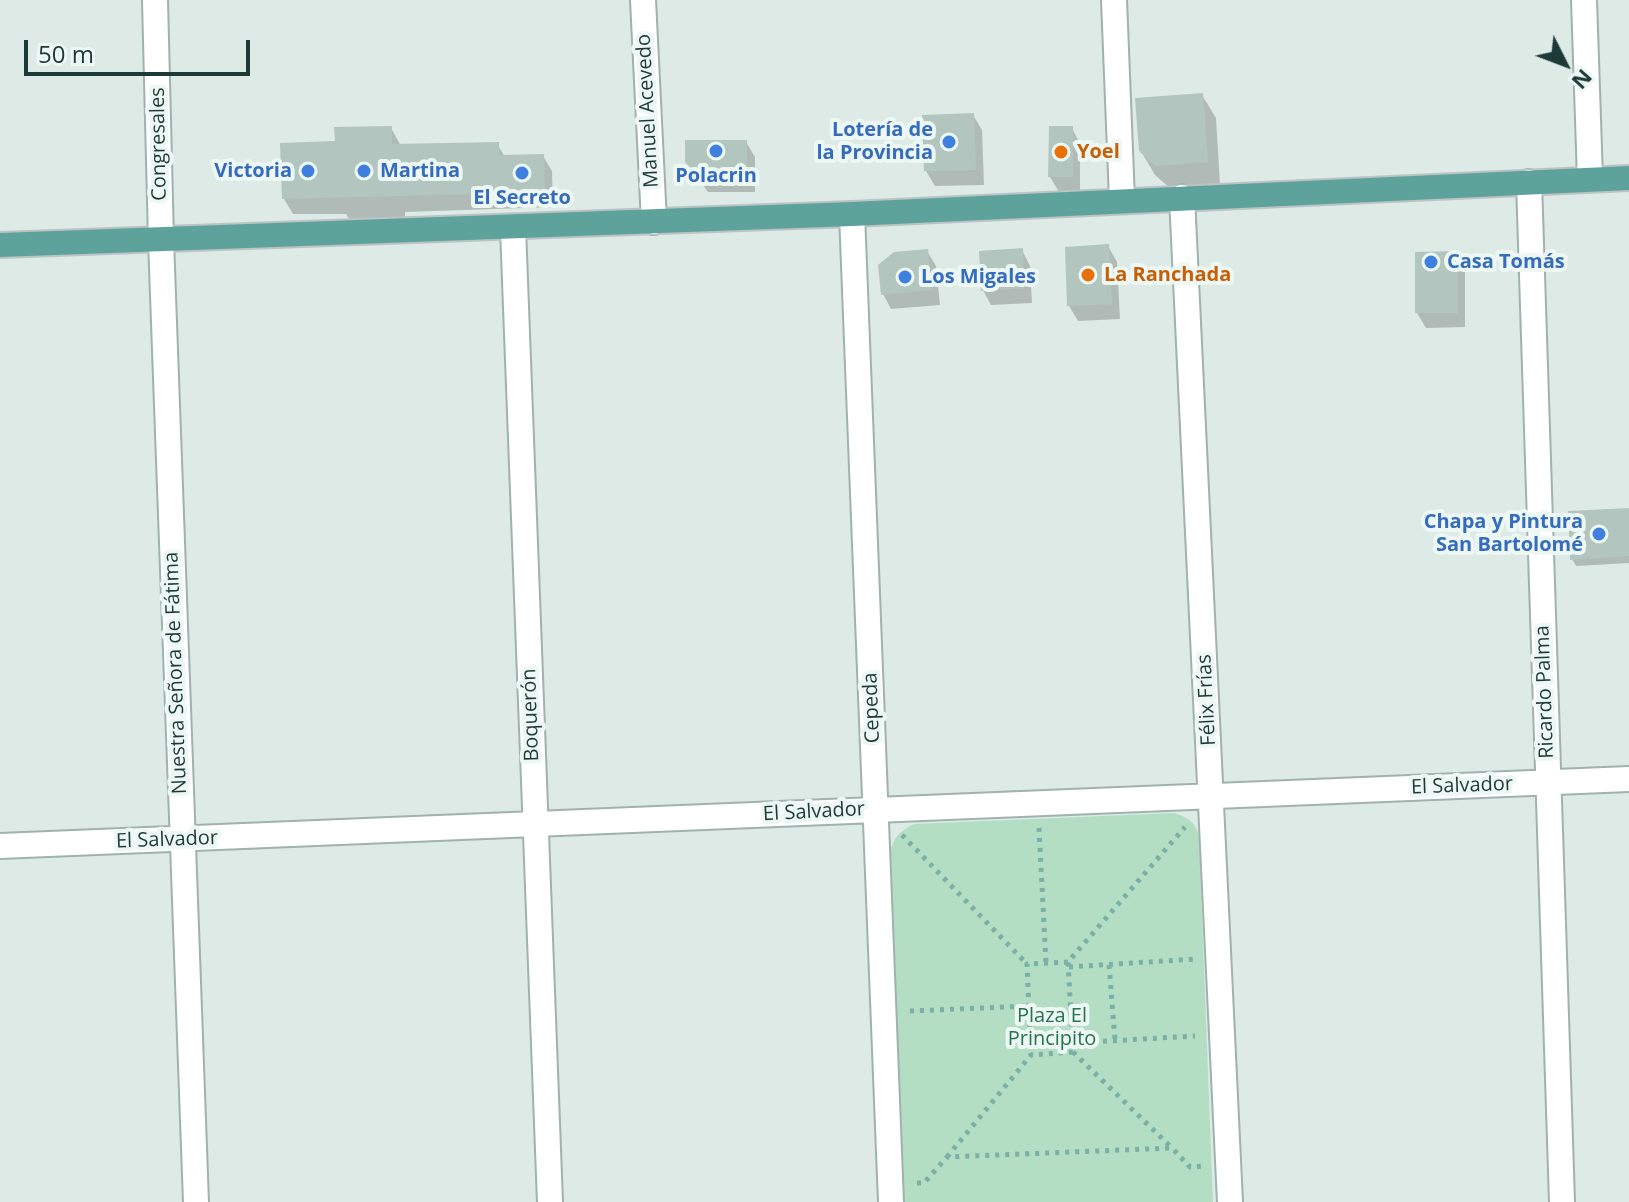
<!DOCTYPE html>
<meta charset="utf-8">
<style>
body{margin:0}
#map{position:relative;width:1629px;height:1202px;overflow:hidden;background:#ddeae6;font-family:"Open Sans",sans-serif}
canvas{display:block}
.north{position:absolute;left:1525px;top:24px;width:80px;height:80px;-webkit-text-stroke:6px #edf7f3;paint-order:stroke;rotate:132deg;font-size:22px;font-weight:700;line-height:32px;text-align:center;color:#1e3a37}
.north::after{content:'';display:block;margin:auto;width:28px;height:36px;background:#1e3a37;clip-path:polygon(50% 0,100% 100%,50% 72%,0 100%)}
.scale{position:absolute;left:24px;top:40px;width:226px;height:36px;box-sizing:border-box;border:4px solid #1e3a37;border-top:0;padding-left:10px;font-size:24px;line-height:28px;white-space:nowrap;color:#1e3a37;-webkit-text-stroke:6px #edf7f3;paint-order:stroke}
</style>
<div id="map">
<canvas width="1629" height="1202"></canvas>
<div class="north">N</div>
<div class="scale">50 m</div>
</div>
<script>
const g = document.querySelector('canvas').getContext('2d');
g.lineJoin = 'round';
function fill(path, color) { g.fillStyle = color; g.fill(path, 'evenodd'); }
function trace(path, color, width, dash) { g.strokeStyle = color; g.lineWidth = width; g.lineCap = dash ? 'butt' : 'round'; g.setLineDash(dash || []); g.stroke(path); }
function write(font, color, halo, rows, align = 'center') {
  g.font = font + ' "Open Sans",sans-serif'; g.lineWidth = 8; g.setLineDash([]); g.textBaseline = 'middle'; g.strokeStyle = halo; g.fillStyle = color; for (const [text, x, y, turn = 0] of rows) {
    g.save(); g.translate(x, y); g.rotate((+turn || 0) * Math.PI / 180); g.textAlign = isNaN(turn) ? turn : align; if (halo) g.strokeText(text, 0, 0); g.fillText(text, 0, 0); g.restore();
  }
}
fill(new Path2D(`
 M 1174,813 C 1189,818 1196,822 1199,838 L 1213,1202 L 903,1202 L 890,852 C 894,837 900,831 914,824 Z`), '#b3dec4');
fill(new Path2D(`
 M 1202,95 L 1216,118 L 1220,185 L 1170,188 L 1155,175 L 1141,151 Z
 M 973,115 L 982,130 L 984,185 L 935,186 L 926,171 Z
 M 391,128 L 401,146 L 497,144 L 505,157 L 543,156 L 552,171 L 553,207 L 405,212 L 405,220 L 350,221 L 346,214 L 293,214 L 284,199 L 336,143 Z
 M 1072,128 L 1080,144 L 1080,192 L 1059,192 L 1050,177 Z
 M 746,142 L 755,157 L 755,192 L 708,192 L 687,162 Z
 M 1108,246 L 1117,262 L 1120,319 L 1078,321 L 1069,306 Z
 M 1022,250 L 1030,266 L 1032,303 L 991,305 L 983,290 Z
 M 927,251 L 936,266 L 940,305 L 891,309 L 883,294 Z
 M 1456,253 L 1465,269 L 1465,327 L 1426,328 L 1417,313 Z
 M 1629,510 L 1629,563 L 1576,566 L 1572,559 Z`), '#0003');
fill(new Path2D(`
 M 1203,93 L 1208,162 L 1155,166 L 1139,151 L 1135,98 Z
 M 974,113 L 976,170 L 924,171 L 922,115 Z
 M 392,126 L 392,144 L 499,142 L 499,155 L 544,154 L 545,192 L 282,199 L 280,143 L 335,141 L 334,127 Z
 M 1049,126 L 1073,126 L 1073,177 L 1048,177 Z
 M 685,140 L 747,140 L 747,177 L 698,177 L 685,162 Z
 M 1109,244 L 1112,304 L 1067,306 L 1065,247 Z
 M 1023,248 L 1024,288 L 981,291 L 979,251 Z
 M 928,249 L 932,290 L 881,295 L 878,265 L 894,252 Z
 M 1458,251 L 1458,313 L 1415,313 L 1415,252 Z
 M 1629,508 L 1629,556 L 1570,560 L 1568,511 Z`), '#b2c5bf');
const minor = new Path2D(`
 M 155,0 L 161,240 L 196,1202
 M 643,0 L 654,222
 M 1114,0 L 1122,200
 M 1584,0 L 1590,179
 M 1529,182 L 1562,1202
 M 1182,197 L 1230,1202
 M 852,214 L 891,1202
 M 513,228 L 550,1202
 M 0,846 L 1629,779`);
const major = new Path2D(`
 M 0,245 L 852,214 L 1629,178`);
trace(minor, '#a0b2ae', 28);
trace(major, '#bcc4c3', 28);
trace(new Path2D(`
 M 1039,828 L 1046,963
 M 902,835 L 1027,964
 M 1068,962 L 1027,964 L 1031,1055 L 1073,1052 L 1068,962 L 1185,827
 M 1109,965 L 1115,1040
 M 1069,967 L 1195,959
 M 910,1011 L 1029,1006
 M 1073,1043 L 1195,1036
 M 1073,1052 L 1171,1147
 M 947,1157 L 1031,1055
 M 917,1183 L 924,1183 L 947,1157 L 1172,1148 L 1190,1167 L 1203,1166`), '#7bb0a7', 5, [4, 6]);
trace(minor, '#fff', 24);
trace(major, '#5ea39b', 24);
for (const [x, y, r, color] of [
 [949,142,8,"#3f7fe0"],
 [716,151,8,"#3f7fe0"],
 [1061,152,8,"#e8710a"],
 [308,171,8,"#3f7fe0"],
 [364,171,8,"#3f7fe0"],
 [522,173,8,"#3f7fe0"],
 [1431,262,8,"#3f7fe0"],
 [1088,275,8,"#e8710a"],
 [905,277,8,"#3f7fe0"],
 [1599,534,8,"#3f7fe0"]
]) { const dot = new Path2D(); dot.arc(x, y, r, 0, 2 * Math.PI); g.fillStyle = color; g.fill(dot); trace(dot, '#edf7f3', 3); }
write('20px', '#1e3a37', '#edf7f3', [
 ["Manuel Acevedo",648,111,-93],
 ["Congresales",159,144,-91],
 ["Nuestra Señora de Fátima",176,673,-92],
 ["Ricardo Palma",1545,692,-92],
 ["Félix Frías",1207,700,-93],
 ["Cepeda",872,708,-92],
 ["Boquerón",531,715,-92],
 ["El Salvador",1462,786,-2],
 ["El Salvador",814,812,-3],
 ["El Salvador",167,840,-2]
]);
write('bold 20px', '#366cbe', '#edf7f3', [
 ["Lotería de",933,130],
 ["la Provincia",933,153],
 ["Victoria",292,171],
 ["Martina",380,171,"left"],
 ["Polacrin",716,176,"center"],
 ["El Secreto",522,198,"center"],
 ["Casa Tomás",1447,262,"left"],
 ["Los Migales",921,277,"left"],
 ["Chapa y Pintura",1583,522],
 ["San Bartolomé",1583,545]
], 'right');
write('bold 20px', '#c56008', '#edf7f3', [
 ["Yoel",1077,152],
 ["La Ranchada",1104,275]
], 'left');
write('20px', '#25744e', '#edf7f3', [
 ["Plaza El",1052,1016],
 ["Principito",1052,1039]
]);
</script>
